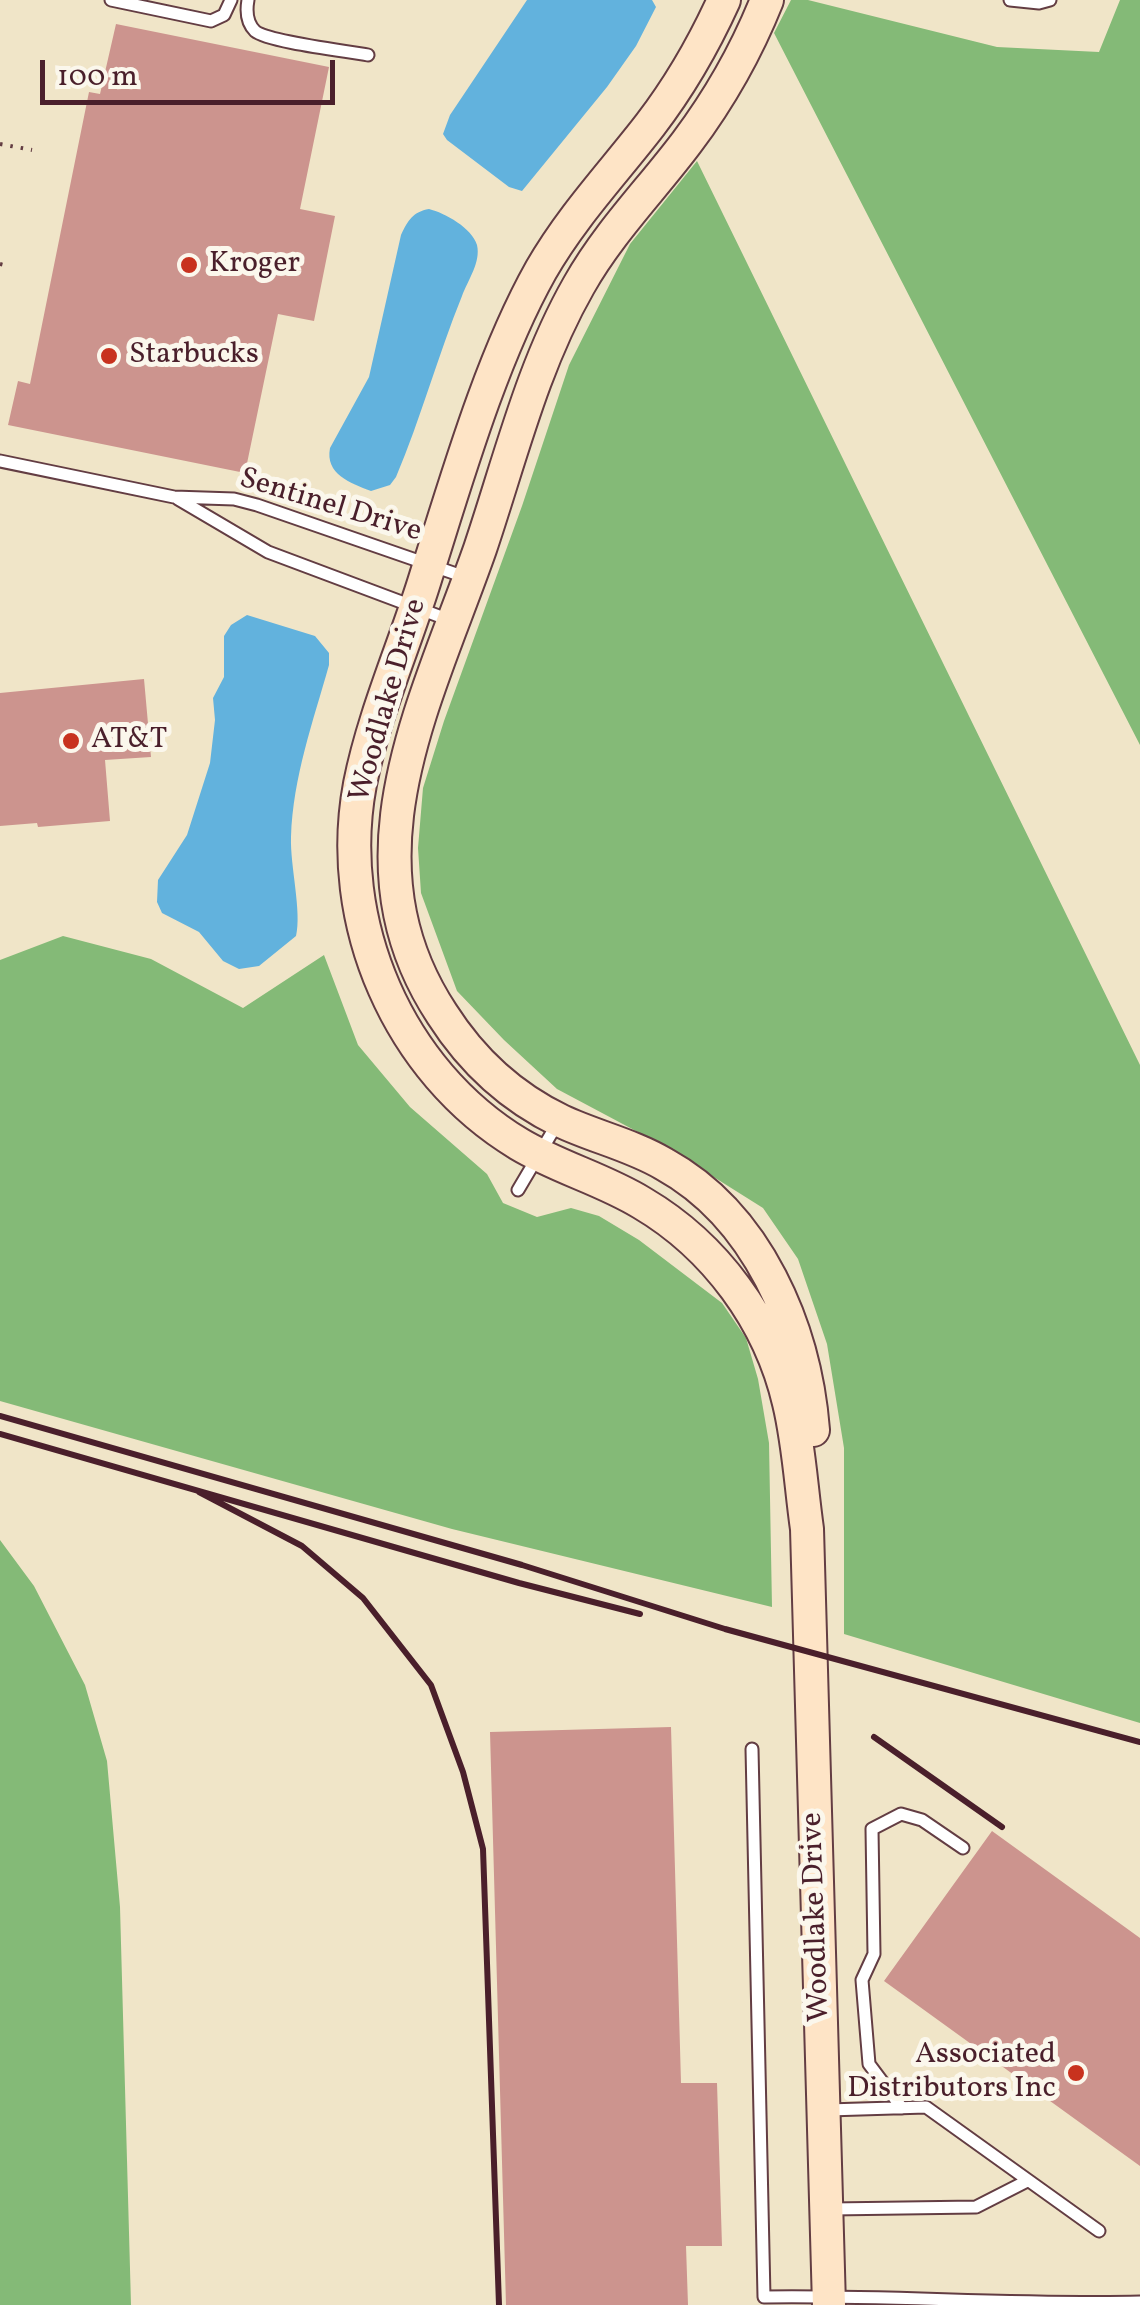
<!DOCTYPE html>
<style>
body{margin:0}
#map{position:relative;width:1140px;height:2305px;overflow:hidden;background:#f0e5c8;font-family:Vollkorn,serif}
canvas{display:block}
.scale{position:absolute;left:40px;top:60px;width:295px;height:45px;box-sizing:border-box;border:5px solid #4a1f2b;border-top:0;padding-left:12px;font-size:30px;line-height:35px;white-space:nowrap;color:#4a1f2b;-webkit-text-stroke:8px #fbf7ec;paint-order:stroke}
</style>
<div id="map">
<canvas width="1140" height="2305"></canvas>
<div class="scale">100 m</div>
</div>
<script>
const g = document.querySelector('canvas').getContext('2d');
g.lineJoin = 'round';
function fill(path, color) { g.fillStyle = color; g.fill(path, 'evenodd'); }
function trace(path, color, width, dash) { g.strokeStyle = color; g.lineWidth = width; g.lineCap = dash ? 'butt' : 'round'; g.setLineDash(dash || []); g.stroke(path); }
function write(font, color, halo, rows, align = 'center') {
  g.font = font + ' Vollkorn,serif'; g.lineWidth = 10; g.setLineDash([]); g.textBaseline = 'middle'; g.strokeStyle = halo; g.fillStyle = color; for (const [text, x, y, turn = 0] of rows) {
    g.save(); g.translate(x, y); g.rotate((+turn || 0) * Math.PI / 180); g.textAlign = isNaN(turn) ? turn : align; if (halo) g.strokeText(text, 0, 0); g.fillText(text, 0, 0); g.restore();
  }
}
fill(new Path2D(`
 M 791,0 L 808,0 L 997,47 L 1099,52 L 1120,0 L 1140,0 L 1140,745 L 774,33 Z
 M 697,161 L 1140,1065 L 1140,1723 L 844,1634 L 844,1448 L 827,1344 L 798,1259 L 763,1208 L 666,1147 L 557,1089 L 504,1040 L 457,991 L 421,893 L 418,848 L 423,788 L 444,721 L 522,506 L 569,365 L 630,244 Z
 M 63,936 L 151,959 L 243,1008 L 324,955 L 358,1045 L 410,1107 L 487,1174 L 503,1203 L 537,1217 L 571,1208 L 599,1216 L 639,1240 L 722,1303 L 746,1338 L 758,1379 L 769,1443 L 772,1607 L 452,1529 L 0,1401 L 0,960 Z
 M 0,1540 L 34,1586 L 85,1685 L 107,1761 L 120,1907 L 131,2305 L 0,2305 Z`), '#84ba77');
fill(new Path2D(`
 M 527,0 L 652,0 L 656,7 L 636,46 L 607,87 L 522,191 L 509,187 L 447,140 L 443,134 L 450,115 Z
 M 429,209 C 445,213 472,228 477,245 C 481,262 468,280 462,296 C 438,355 421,418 396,477 L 390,485 L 371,491 C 350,483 325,474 330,448 L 369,377 L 401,235 C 408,220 413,212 429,209 Z
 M 247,615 L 315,636 L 329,653 L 329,665 C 313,722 293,777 291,837 C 290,866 302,912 296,936 L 259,966 L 239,969 L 223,961 L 199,932 L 162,913 L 157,902 L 158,880 L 187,835 L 210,763 L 215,720 L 213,698 L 224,677 L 224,636 L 231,625 Z`), '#62b2dd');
fill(new Path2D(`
 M 116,24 L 329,67 L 300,209 L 335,216 L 314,321 L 278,314 L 245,473 L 8,425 L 18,381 L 30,384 L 89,92 L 100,94 Z
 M 144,679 L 151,757 L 105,760 L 110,821 L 38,827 L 37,823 L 0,826 L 0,693 Z
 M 671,1727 L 681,2083 L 717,2083 L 722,2246 L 686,2246 L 688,2305 L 506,2305 L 490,1732 Z
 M 992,1831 L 1140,1938 L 1140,2166 L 884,1981 Z`), '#cc948e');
const lane = new Path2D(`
 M 111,0 L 211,21 L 224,15 L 231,0
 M 248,0 C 246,11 247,23 255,31 C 268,42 347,51 368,55
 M 1010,0 L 1039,3 L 1050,0
 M 0,461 L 174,497 L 234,499 L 257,505 L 465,577
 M 178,499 L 268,552 L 452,621
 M 518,1190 L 557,1124
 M 752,1749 L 764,2297 C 889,2295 1015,2305 1140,2302
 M 902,2108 L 869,2064 L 862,1980 L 874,1954 L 872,1829 L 901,1814 L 922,1820 L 963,1848
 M 828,2110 L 926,2107 L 1099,2231
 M 831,2209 L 976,2207 L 1027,2181`);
const secondary = new Path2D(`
 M 724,0 C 704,44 680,86 650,125 C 613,173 572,216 541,270 C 491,359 457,478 426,576 C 405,645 374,713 360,784 C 334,922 398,1071 519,1144 C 559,1168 603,1179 642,1203 C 715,1246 770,1321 789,1403 C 799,1444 801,1487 807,1529 L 829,2305
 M 767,0 C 747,50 720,98 687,142 C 651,190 609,232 579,285 C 532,367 510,460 480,549 C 426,703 340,859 442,1014 C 472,1061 511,1097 561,1121 C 595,1137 632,1145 664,1164 C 758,1216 805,1328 813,1430`);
trace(lane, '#633d43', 15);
trace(secondary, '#633d43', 36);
trace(new Path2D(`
 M 0,144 L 32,150
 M 0,264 L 8,266`), '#633d43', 4, [2.5, 8]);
trace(lane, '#fff', 11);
trace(secondary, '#fee4c6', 32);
trace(new Path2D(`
 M 0,1416 L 522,1565 L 725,1629 L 1140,1742
 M 0,1434 L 519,1583 L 640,1614
 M 199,1492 L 302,1546 L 363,1598 L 431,1685 L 463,1772 L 483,1849 L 499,2305
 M 874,1737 L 1002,1827`), '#4a1f2b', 6);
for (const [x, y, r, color] of [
 [189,265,10,"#c8321e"],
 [109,356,10,"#c8321e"],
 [71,741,10,"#c8321e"],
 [1076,2073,10,"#c8321e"]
]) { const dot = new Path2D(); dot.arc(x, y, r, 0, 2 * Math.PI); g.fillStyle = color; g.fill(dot); trace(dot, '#fbf7ec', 4); }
write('30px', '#4a1f2b', '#fbf7ec', [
 ["Kroger",209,265],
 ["Starbucks",129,356],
 ["AT&T",91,741],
 ["Associated",1056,2056,"right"],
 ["Distributors Inc",1056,2090,"right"]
], 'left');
write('30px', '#4a1f2b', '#fbf7ec', [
 ["Sentinel Drive",330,507,17],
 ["Woodlake Drive",390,701,-74],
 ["Woodlake Drive",818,1917,-92]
]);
</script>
